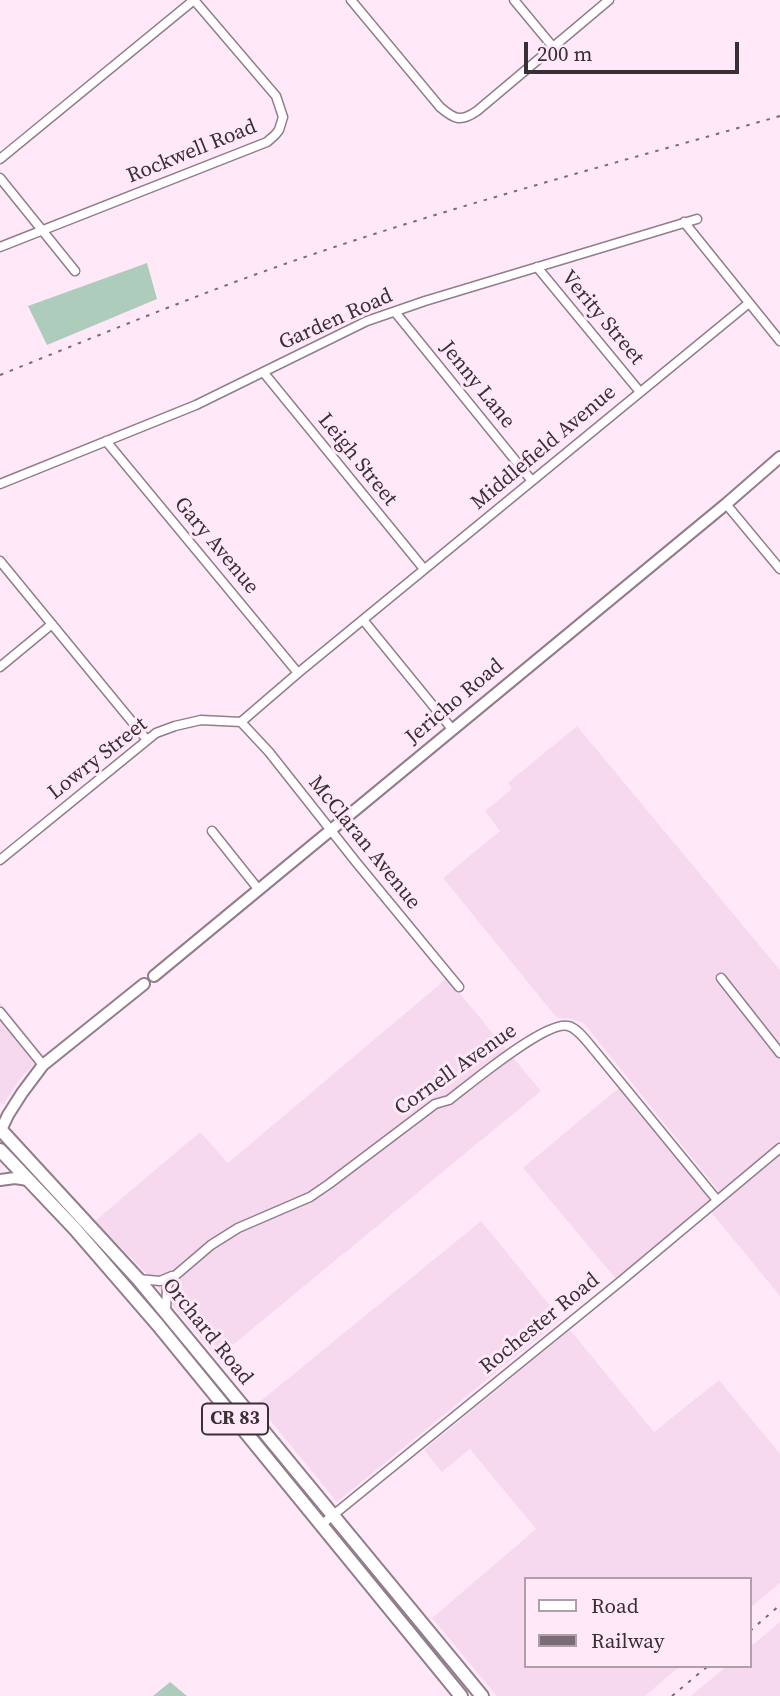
<!DOCTYPE html>
<style>
body{margin:0}
#map{position:relative;width:780px;height:1696px;overflow:hidden;background:#ffe8f8;font-family:"Source Serif 4",serif}
canvas{display:block}
.legend{position:absolute;left:524px;top:1577px;width:228px;height:91px;box-sizing:border-box;background:#ffe8f8;border:2px solid #b09eaa;margin:0;padding:9px 12px;list-style:none;font-size:21px;color:#393036}
.legend li{display:flex;align-items:center;gap:14px;height:35px}
.legend b{width:35px;border:2px solid #b09eaa}
.scale{position:absolute;left:524px;top:42px;width:215px;height:32px;box-sizing:border-box;border:4px solid #393036;border-top:0;padding-left:9px;font-size:21px;line-height:24px;white-space:nowrap;color:#393036;-webkit-text-stroke:5px #ffe8f8;paint-order:stroke}
</style>
<div id="map">
<canvas width="780" height="1696"></canvas>
<ul class="legend">
<li><b style="height:9px;background:#fff"></b>Road</li>
<li><b style="height:9px;background:#796c75"></b>Railway</li>
</ul>
<div class="scale">200 m</div>
</div>
<script>
const g = document.querySelector('canvas').getContext('2d');
g.lineJoin = 'round';
function fill(path, color) { g.fillStyle = color; g.fill(path, 'evenodd'); }
function trace(path, color, width, dash) { g.strokeStyle = color; g.lineWidth = width; g.lineCap = dash ? 'butt' : 'round'; g.setLineDash(dash || []); g.stroke(path); }
function write(font, color, halo, rows, align = 'center') {
  g.font = font + ' "Source Serif 4",serif'; g.lineWidth = 6; g.setLineDash([]); g.textBaseline = 'middle'; g.strokeStyle = halo; g.fillStyle = color; for (const [text, x, y, turn = 0] of rows) {
    g.save(); g.translate(x, y); g.rotate((+turn || 0) * Math.PI / 180); g.textAlign = isNaN(turn) ? turn : align; if (halo) g.strokeText(text, 0, 0); g.fillText(text, 0, 0); g.restore();
  }
}
fill(new Path2D(`
 M 577,726 L 780,970 L 780,1296 L 710,1211 L 725,1199 L 603,1047 L 584,1023 L 571,1019 L 557,1018 L 443,878 L 500,831 L 485,811 L 512,789 L 508,783 Z
 M 447,978 L 541,1091 L 217,1358 L 144,1271 L 95,1221 L 200,1132 L 228,1163 Z
 M 0,1002 L 44,1056 L 22,1076 L 3,1105 L 0,1103 Z
 M 620,1087 L 713,1200 L 617,1280 L 523,1168 Z
 M 481,1221 L 561,1319 L 337,1502 L 257,1404 Z
 M 570,1330 L 654,1432 L 719,1380 L 780,1454 L 780,1583 L 750,1608 L 750,1579 L 526,1579 L 526,1666 L 680,1666 L 645,1696 L 497,1696 L 432,1618 L 536,1529 L 470,1449 L 442,1472 L 424,1450 Z
 M 780,1622 L 780,1696 L 691,1696 L 727,1666 L 750,1666 L 750,1647 Z`), '#f7d9ef');
fill(new Path2D(`
 M 147,263 L 157,299 L 47,345 L 28,306 Z
 M 170,1682 L 187,1696 L 153,1696 Z`), '#aeccbb');
const minor = new Path2D(`
 M 351,0 L 440,107 C 455,120 461,122 477,111 L 609,0
 M 514,0 L 553,47
 M 0,159 L 194,0
 M 0,178 L 75,271
 M 684,222 L 780,341
 M 0,247 L 267,142 L 275,135 L 279,130 L 283,117 L 276,96 L 194,0
 M 537,267 L 640,392
 M 395,312 L 532,481
 M 264,373 L 424,569
 M 106,441 L 298,673
 M 0,484 L 196,405 L 367,321 L 425,301 L 697,219
 M 726,504 L 780,569
 M 0,561 L 147,740
 M 364,621 L 452,729
 M 0,667 L 52,624
 M 241,722 L 269,752 L 356,862 L 459,987
 M 212,831 L 259,890
 M 0,860 L 156,733 L 175,726 L 201,720 L 241,722 L 298,673 L 749,303
 M 721,978 L 780,1053
 M 0,1012 L 43,1065
 M 138,1279 L 160,1281 L 172,1276
 M 166,1311 L 167,1287 L 170,1280 L 211,1245 L 238,1228 L 310,1197 L 329,1184 L 435,1104 L 449,1100 C 469,1085 546,1020 568,1026 C 578,1028 588,1043 595,1051 L 717,1200
 M 321,1525 L 621,1281 L 780,1148`);
const secondary = new Path2D(`
 M 154,976 L 726,504 L 780,457
 M 0,1132 L 8,1115 L 22,1093 L 43,1065 L 144,984
 M 0,1180 L 15,1178 L 28,1180`);
const primary = new Path2D(`
 M 0,1129 L 138,1279 L 482,1696
 M 0,1150 L 75,1229 L 158,1325 L 461,1696`);
trace(minor, '#927d8c', 11);
trace(secondary, '#927d8c', 14);
trace(primary, '#927d8c', 16);
trace(minor, '#fff', 8);
trace(secondary, '#fff', 10);
trace(primary, '#fff', 12);
trace(new Path2D(`
 M 0,375 C 100,335 200,293 302,258 C 459,204 620,162 780,116
 M 750,1631 L 780,1605
 M 672,1696 L 708,1666`), '#796c75', 2, [3.5, 7]);
for (const [x, y, w] of [
 [235,1419,66]
]) { const box = new Path2D(); box.roundRect(x - w / 2, y - 15.5, w, 31, 5); g.fillStyle = '#ffe8f8'; g.fill(box); trace(box, '#393036', 2); }
write('bold 19px', '#393036', null, [
 ["CR 83",235,1419]
]);
write('21px', '#393036', '#ffe8f8', [
 ["Rockwell Road",192,152,-22],
 ["Verity Street",602,318,50],
 ["Garden Road",336,320,-24],
 ["Jenny Lane",477,385,51],
 ["Middlefield Avenue",544,448,-40],
 ["Leigh Street",357,460,51],
 ["Gary Avenue",216,546,50],
 ["Jericho Road",455,702,-40],
 ["Lowry Street",98,759,-38],
 ["McClaran Avenue",364,843,51],
 ["Cornell Avenue",456,1070,-35],
 ["Rochester Road",540,1324,-39],
 ["Orchard Road",207,1332,51]
]);
</script>
